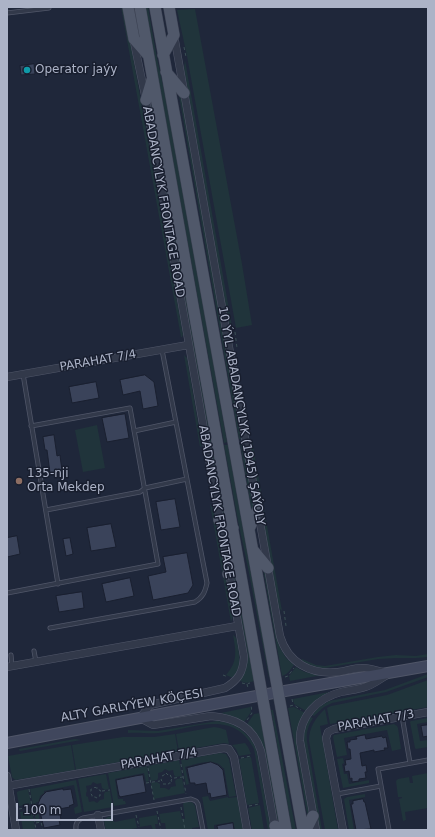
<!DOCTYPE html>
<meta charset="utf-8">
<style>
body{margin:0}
#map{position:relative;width:435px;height:837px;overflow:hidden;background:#1f273a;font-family:"DejaVu Sans",sans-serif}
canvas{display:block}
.frame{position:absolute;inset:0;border:8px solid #acb3c7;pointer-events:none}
.scale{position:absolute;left:16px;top:803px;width:97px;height:18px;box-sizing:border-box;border:2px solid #acb3c7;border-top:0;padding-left:5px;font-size:12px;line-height:14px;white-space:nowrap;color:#acb3c7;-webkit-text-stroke:3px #181e2e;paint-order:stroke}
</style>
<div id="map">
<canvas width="435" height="837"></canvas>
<div class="frame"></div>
<div class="scale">100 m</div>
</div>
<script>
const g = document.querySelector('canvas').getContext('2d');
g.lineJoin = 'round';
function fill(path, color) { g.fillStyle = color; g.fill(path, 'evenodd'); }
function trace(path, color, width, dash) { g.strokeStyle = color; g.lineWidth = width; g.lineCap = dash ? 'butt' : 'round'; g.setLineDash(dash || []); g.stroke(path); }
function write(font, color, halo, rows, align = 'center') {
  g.font = font + ' "DejaVu Sans",sans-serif'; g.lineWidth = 3; g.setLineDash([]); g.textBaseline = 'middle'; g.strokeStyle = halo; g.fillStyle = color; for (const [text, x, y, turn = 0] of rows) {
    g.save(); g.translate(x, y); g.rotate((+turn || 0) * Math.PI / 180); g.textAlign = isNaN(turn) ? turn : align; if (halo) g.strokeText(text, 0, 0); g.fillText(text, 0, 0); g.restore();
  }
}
fill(new Path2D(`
 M 121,7 L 124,7 L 183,334 L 182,337 L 181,337 Z
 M 145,7 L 148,7 L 157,58 L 174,135 L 227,442 L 224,443 Z
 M 195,9 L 242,264 L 252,325 L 236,328 L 187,56 L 177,10 Z
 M 185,60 L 233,332 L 231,331 L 229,326 L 184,69 Z
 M 178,90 L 182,97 L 242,439 L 239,439 Z
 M 150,95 L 212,445 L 210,445 L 149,101 Z
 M 184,355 L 187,358 L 202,446 L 200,447 Z
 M 97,425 L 105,468 L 83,472 L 75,430 Z
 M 252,440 L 282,611 L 279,608 L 249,441 Z
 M 240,442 L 243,442 L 254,506 L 252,513 Z
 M 224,445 L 228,445 L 270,678 L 269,678 L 249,573 L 238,521 Z
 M 213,447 L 226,519 L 223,515 L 211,448 Z
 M 210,504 L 212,507 L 215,516 L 233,616 L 231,622 Z
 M 263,569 L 266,576 L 280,648 L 286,658 L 294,665 C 290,670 288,674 282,676 Z
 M 235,572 L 255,681 L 246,683 L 240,681 L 245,671 L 248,657 L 234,578 Z
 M 233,635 C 238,638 237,642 238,647 C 240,659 241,668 233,678 L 226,675 C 238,661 236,652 233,635 Z
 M 428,654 L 428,657 L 416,658 L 396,658 L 378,659 L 325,668 C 316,669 308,665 301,661 L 302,659 L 316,665 L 325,666 L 378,657 L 396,655 L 416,656 Z
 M 296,667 C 304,673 312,674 322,675 L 290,681 L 289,676 Z
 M 428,674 L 428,677 L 386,692 L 332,703 L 324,707 L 314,716 L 312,715 L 319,707 L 329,701 L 385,690 Z
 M 428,680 L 428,707 L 330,724 L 327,708 L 331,706 L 387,695 Z
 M 329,692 L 320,698 L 306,711 L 294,704 L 293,699 Z
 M 250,707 L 251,712 L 244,722 L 234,717 L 221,713 Z
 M 294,707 L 305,713 L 299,724 L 297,732 L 297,742 L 309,813 L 308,819 L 288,708 Z
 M 325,709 L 328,724 L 320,726 L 338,830 L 325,830 L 309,741 C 309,728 315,718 325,709 Z
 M 271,710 L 273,710 L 290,800 L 296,830 L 292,830 Z
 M 260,713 L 280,824 L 277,819 L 276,816 L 264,748 C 260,738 254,731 247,724 L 254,714 Z
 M 310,717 L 313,718 C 308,726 306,732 307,741 L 322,830 L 319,830 L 304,742 L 304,729 Z
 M 428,718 L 428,722 L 417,724 L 420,741 L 428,740 L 428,747 L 416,749 L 415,748 L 410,722 L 411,721 Z
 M 217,721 C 235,722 248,732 256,748 L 271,830 L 268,830 L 254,749 C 233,708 193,729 159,733 C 148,734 138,732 128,733 L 128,730 L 158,731 Z
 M 394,724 L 397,726 L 398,728 L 401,749 L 392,751 L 387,730 L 344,738 L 347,755 L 337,757 L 333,737 L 334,735 Z
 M 214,727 L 220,728 L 226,730 L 229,744 L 224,743 L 179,751 L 176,734 Z
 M 175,734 L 178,751 L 76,770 L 72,745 L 123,737 L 154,737 Z
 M 75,739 L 81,740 L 20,751 L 19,750 L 19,749 Z
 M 245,743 L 248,747 L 251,754 L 239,756 L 236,749 L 232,745 Z
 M 71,745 L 75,770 L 16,780 L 14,779 L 12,777 L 8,756 Z
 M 220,753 L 226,754 L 229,759 L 236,796 L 229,797 L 224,768 L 223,768 C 215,757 197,764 185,767 L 189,784 L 186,785 L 181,760 Z
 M 251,757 L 259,803 L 247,805 L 239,759 Z
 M 343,758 L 344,763 L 342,764 L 344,774 L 347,774 L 349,784 L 369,780 L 369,783 L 343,788 L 337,759 Z
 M 179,760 L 182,776 L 176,777 L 174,775 L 173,770 L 169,771 L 165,769 L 162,772 L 158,773 L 158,778 L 157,780 L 151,781 L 148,766 Z
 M 147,766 L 149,781 L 146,782 L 144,773 L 115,779 L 118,799 L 123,799 L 123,801 L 125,801 L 126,804 L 114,806 L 108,773 Z
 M 428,773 L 428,808 L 405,812 L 406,820 L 403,821 L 399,799 L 402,798 L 402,797 L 398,797 L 396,781 L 398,779 L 409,777 L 410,783 L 413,783 L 412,776 Z
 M 106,774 L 109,789 L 105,790 L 102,788 L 101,783 L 97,784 L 93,782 L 91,785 L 86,786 L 87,791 L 86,793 L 86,796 L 88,797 L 89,802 L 94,801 L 97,803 L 100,800 L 104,799 L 104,794 L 105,792 L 110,791 L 113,807 L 84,812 L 78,779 Z
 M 182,778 L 185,793 L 154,799 L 151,783 L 157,782 L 160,784 L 160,788 L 165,788 L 169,790 L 171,787 L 176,786 L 175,781 L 177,779 Z
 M 76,780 L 82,812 L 75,814 L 74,808 L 78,806 L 74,785 L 44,791 L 44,793 L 40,796 L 39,802 L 36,802 L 40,822 L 36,822 L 30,789 Z
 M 28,789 L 31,804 L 19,806 L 17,794 L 17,792 L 19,791 Z
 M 365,794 L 365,797 L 349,800 L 354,830 L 349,830 L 344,799 L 347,797 Z
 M 208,796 L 210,801 L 228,797 L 228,798 L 237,797 L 243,830 L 235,830 L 233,822 L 214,825 L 214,829 L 208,830 L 202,797 Z
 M 184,802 L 191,802 L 193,803 L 195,806 L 199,827 L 192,828 L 192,830 L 166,830 L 165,823 L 161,823 L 159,814 L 180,811 L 182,819 L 185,819 L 183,804 Z
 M 260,805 L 264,830 L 252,830 L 248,808 Z
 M 32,810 L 35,830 L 23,830 L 20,812 Z
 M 157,815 L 158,824 L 155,824 L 156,830 L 153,830 L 151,825 L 140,827 L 139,818 Z
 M 112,816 L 114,822 L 135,818 L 137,828 L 126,830 L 106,830 C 104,822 102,818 112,816 Z`), '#20343b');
const building = new Path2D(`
 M 34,64 L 35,74 L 21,75 L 20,66 Z
 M 145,375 L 154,382 L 158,406 L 143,409 L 140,391 L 123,395 L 120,380 Z
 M 96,382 L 99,398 L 72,403 L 69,387 Z
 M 125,414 L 129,438 L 107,442 L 102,418 Z
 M 54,435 L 57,456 L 60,455 L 62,471 L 50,473 L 47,450 L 45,450 L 43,437 Z
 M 175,499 L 180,527 L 161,530 L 156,502 Z
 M 111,524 L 116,547 L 91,551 L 87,528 Z
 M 17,536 L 20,554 L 7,557 L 7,538 Z
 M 70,538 L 73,554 L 66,556 L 63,539 Z
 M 187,553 L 193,585 L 188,593 L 153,600 L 148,576 L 166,572 L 163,557 Z
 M 130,578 L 134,596 L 106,602 L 102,584 Z
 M 82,592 L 84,608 L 59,612 L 56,596 Z
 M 428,725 L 428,736 L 423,737 L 421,726 Z
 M 365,735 L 366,739 L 382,736 L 383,738 L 386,737 L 388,748 L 384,748 L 385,750 L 374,752 L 374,750 L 360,753 L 362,766 L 366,765 L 367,772 L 365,772 L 366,778 L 359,779 L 359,781 L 352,782 L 352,778 L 350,779 L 349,771 L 345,772 L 344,765 L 346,765 L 345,760 L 351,759 L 350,749 L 348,749 L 347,742 L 350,742 L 350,740 L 357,739 L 356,737 Z
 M 211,762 L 218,765 L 223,770 L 227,795 L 211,798 L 210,793 L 208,794 L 206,783 L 195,785 L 195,783 L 190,783 L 187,768 Z
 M 143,775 L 146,792 L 120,797 L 120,796 L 119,796 L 116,780 L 135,776 Z
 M 63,789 L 63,790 L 71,789 L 74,804 L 69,806 L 70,807 L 59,809 L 61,820 L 59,820 L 60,825 L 44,828 L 38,804 L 40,799 L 42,796 L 46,792 Z
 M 363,799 L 364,802 L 365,802 L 371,829 L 356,830 L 351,804 L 353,804 L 353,801 Z
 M 233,823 L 234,830 L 218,830 L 217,826 Z`);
fill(building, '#3a435a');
trace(building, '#1a2030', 1);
const lane = new Path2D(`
 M 7,13 L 49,8 L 49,7
 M 23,374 L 58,584
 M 134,431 L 176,422
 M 46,510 L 140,492 L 145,488 L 187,479
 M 7,593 L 158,564 L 130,408 L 31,426
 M 50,628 L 195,602 C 203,597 205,592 207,583 L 162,350
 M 34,651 L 36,662
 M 11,655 L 12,666
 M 402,716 L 410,763
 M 337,794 L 381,786
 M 76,830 C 75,824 77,820 83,818 L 191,799 L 196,801 L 198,804 L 203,830
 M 389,830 L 378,769 L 428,760`);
const street = new Path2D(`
 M 174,35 L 280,636 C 288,663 311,675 338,672 C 346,671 354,668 362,668 C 369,667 377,671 383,672
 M 134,42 L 146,100 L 244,657 C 243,673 238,680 225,688 L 150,705 L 140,718 L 153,725 L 211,716 C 235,718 253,726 261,751 L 275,829
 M 7,377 L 188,345
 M 7,667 L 237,626
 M 7,776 L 16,830
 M 7,786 L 224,748 L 229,749 L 234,757 L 247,830
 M 98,815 L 101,830
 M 316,830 L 300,741 C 299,716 318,698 341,692 C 349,690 357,690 365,687 C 373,685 380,679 387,675
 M 343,830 L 326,738 L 328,732 L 334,729 L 428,712`);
const secondary = new Path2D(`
 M 7,743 L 262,695 L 428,666`);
const primary = new Path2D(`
 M 128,7 L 134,39 L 148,55
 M 140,7 L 286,830
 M 155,7 L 303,830
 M 163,55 L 174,35 L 169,7
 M 166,72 L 184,93
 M 146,100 L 152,80
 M 219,520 L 233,528
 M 249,529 L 258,509
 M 253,550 L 268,568
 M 228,574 L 238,559
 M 275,826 L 280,830
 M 306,830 L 313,816`);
trace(lane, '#505668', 5);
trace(street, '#505668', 8);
trace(secondary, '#505668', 12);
trace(primary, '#3c4253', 12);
trace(new Path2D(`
 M 184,47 L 186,57
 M 235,332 L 237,348
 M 284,611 L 286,626
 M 223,675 L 228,677
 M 285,677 L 288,676 L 294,668
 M 242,683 L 246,684 L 250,683
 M 247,684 L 248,688
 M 292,699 L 293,704
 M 290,706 L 294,705 L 301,710
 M 247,720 L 252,713 L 251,705
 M 7,755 L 8,755
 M 241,758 L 251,756
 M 181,764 L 186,794
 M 148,768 L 154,800
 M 166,773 L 168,775 L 170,774 L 171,777 L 173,778 L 171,780 L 172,783 L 169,783 L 168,785 L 166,784 L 163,784 L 163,782 L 161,780 L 162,778 L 162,776 L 164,775 Z
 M 174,778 L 183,777
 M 146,783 L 160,781
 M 95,787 L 96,788 L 99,788 L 99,790 L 101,791 L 100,793 L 100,796 L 98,796 L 97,798 L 95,797 L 92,797 L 92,795 L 90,793 L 91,791 L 91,789 L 93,789 Z
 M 29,789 L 36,830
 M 102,791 L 110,790
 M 249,806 L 259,804
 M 181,807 L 185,830
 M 19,809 L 32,807
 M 157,811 L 161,830
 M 136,815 L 139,827
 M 36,823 L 41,822 L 43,830
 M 192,830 L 197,829`), '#3b5055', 1, [3, 3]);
trace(lane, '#32394a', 3.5);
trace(street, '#32394a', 7);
trace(secondary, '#40475d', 10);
trace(primary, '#50586a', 11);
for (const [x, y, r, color] of [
 [27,70,4,"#0f9aa8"],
 [19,481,4,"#8d6e63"]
]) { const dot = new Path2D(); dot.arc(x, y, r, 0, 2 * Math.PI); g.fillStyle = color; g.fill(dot); trace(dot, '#181e2e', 1.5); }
write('12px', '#acb3c7', '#181e2e', [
 ["Operator jaýy",35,70],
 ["135-nji",27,474],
 ["Orta Mekdep",27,488]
], 'left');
write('12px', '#acb3c7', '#181e2e', [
 ["ABADANCYLYK FRONTAGE ROAD",163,202,80],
 ["PARAHAT 7/4",98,361,-10],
 ["10 ÝYL ABADANÇYLYK (1945) ŞAÝOLY",241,416,80],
 ["ABADANCYLYK FRONTAGE ROAD",219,521,80],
 ["ALTY GARLYÝEW KÖÇESI",132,706,-10],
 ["PARAHAT 7/3",376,721,-10],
 ["PARAHAT 7/4",159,759,-10]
]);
</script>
